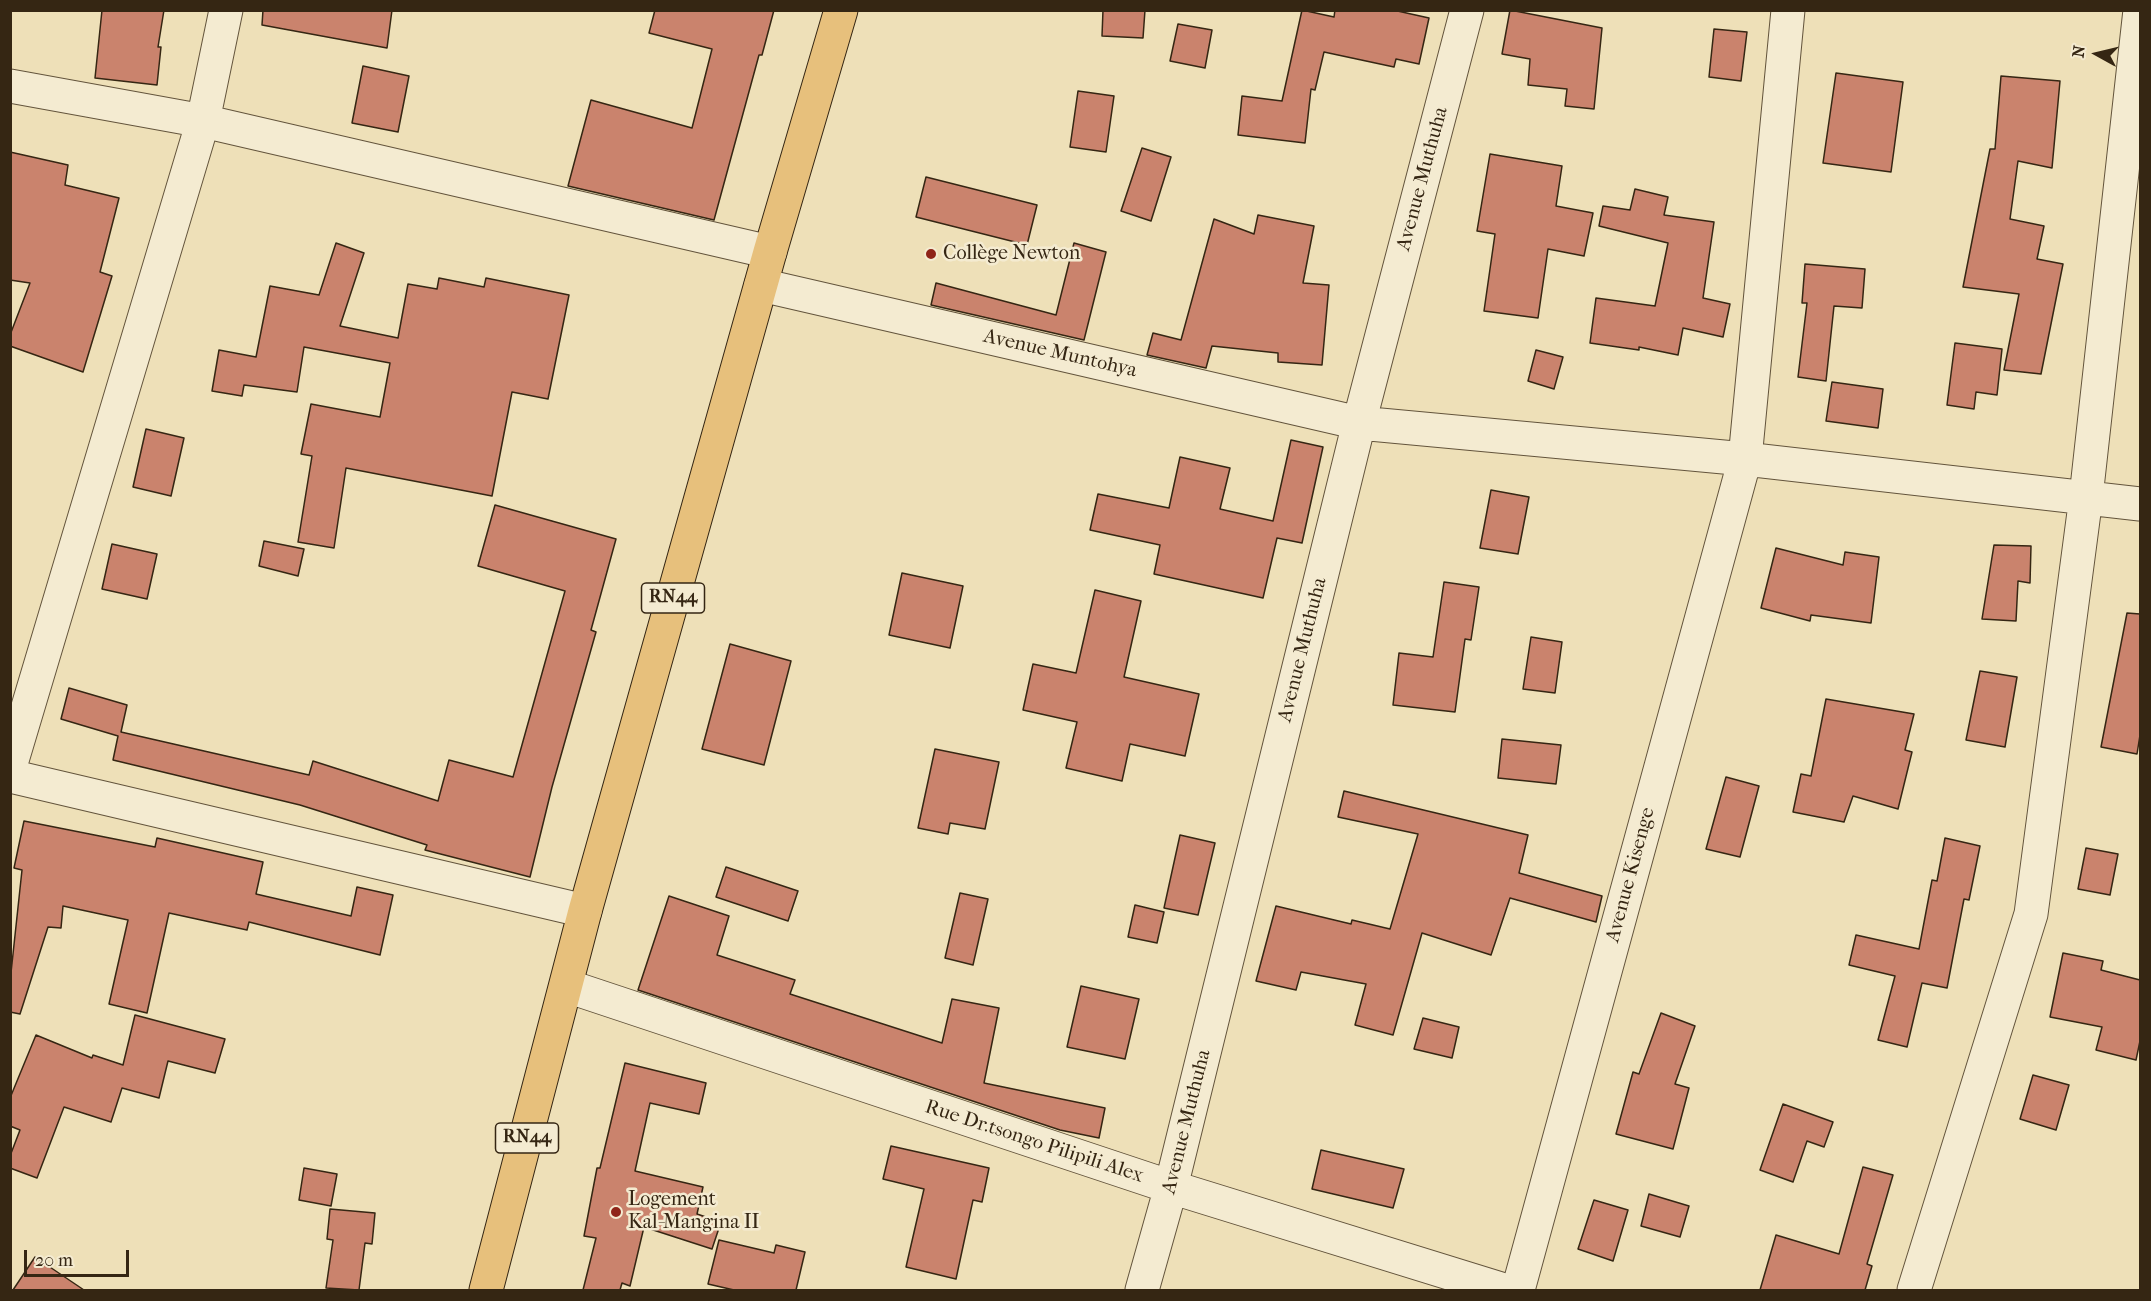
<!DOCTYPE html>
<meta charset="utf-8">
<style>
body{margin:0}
#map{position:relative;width:2151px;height:1301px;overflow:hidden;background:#eee0b8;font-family:"IM FELL French Canon",serif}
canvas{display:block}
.frame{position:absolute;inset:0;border:12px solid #352613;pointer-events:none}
.north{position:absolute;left:2067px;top:24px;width:60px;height:60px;-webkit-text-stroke:4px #f4ebd1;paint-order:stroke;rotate:278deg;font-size:16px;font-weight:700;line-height:24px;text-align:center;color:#352613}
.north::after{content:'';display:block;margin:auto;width:21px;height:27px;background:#352613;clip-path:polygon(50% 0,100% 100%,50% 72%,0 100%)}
.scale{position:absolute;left:24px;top:1250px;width:105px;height:27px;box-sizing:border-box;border:3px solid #352613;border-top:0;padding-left:8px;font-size:18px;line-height:21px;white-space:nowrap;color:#352613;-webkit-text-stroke:4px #f4ebd1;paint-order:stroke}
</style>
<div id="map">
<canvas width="2151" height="1301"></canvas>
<div class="frame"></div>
<div class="north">N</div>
<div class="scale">20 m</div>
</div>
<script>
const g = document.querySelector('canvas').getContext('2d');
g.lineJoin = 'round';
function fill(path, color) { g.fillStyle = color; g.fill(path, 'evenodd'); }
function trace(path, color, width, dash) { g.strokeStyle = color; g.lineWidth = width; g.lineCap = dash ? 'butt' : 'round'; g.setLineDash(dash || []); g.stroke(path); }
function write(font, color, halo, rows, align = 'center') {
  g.font = font + ' "IM FELL French Canon",serif'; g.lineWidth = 5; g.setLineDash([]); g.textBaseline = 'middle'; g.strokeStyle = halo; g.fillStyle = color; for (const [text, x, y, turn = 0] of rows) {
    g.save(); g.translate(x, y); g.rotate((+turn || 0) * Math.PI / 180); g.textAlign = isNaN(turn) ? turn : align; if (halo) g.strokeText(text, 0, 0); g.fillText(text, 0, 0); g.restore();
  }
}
const building = new Path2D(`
 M 102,10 L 164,10 L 158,47 L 161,47 L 157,85 L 95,78 Z
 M 263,10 L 392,10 L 387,48 L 262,25 Z
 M 655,10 L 774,10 L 762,55 L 759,55 L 714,220 L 568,186 L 591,100 L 692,128 L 712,49 L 649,33 Z
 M 1103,10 L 1145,10 L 1143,38 L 1102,36 Z
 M 1302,10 L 1334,17 L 1335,10 L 1393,10 L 1429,18 L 1419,64 L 1396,59 L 1394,67 L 1324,52 L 1315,90 L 1311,89 L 1305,143 L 1238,135 L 1242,96 L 1282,101 Z
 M 1510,10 L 1602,28 L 1594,109 L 1565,106 L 1567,89 L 1528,85 L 1530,59 L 1502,54 Z
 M 1178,24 L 1212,30 L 1205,68 L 1170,61 Z
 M 1714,29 L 1747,32 L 1741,81 L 1709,77 Z
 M 363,66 L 409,76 L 398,132 L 352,123 Z
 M 1836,73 L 1903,82 L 1891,172 L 1823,163 Z
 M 2001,76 L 2060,81 L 2052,168 L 2018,161 L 2010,219 L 2044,226 L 2037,259 L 2063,264 L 2041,374 L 2004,370 L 2019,294 L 1963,287 L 1990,149 L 1995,149 Z
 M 1078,91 L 1114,96 L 1106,152 L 1070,147 Z
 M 1142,148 L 1171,157 L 1151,221 L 1121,211 Z
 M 10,152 L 68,165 L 65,185 L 119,198 L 100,272 L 112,276 L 83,372 L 10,346 L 10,335 L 30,283 L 10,280 Z
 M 1490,154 L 1562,166 L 1556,206 L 1593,213 L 1584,256 L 1548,249 L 1538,318 L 1484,311 L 1495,234 L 1477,231 Z
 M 926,177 L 1037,205 L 1027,245 L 916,217 Z
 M 1635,189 L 1668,197 L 1664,215 L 1714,222 L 1703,298 L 1730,304 L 1723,337 L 1683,328 L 1678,355 L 1639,347 L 1639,350 L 1590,343 L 1596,298 L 1655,306 L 1668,243 L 1599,226 L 1603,206 L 1630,210 Z
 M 1258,215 L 1314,226 L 1303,283 L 1329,285 L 1322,365 L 1278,362 L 1278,353 L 1212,346 L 1206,368 L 1147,355 L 1153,333 L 1181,340 L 1214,219 L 1254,234 Z
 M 336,243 L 364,253 L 340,326 L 398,338 L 408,284 L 437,289 L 439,278 L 484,287 L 486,278 L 569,295 L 548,399 L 512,392 L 492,496 L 346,468 L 334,548 L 298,542 L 312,456 L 301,454 L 311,404 L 380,417 L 390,363 L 304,347 L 297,392 L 244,385 L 242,396 L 212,391 L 219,350 L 256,357 L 270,286 L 319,295 Z
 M 1074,243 L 1106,252 L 1084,340 L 931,305 L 936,283 L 1056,315 Z
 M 1805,264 L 1865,269 L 1862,308 L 1834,306 L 1826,381 L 1798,377 L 1807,303 L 1802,303 Z
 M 1955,343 L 2002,349 L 1997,395 L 1976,392 L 1974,409 L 1947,405 Z
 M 1536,350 L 1563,357 L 1554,389 L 1528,381 Z
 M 1832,382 L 1883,389 L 1878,428 L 1826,421 Z
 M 146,429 L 184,438 L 171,496 L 133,487 Z
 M 1291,440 L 1323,447 L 1302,543 L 1277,538 L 1263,598 L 1154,574 L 1160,545 L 1090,530 L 1098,494 L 1169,508 L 1180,457 L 1230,468 L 1220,509 L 1273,521 Z
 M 1491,490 L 1529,497 L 1518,554 L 1480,548 Z
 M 495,505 L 616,539 L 591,630 L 596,632 L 552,787 L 530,877 L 425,850 L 427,845 L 300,805 L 113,760 L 118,736 L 61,719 L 69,688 L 127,705 L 121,732 L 309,775 L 313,761 L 438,801 L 449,760 L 513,777 L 565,591 L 478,566 Z
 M 264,541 L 304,549 L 298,576 L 259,566 Z
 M 112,544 L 157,554 L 147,599 L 102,589 Z
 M 1994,545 L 2031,546 L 2030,583 L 2018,581 L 2016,621 L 1982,619 Z
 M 1776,548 L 1843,565 L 1845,552 L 1879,557 L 1871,623 L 1811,615 L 1810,621 L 1761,608 Z
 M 902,573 L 963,586 L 950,648 L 889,635 Z
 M 1444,582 L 1479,587 L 1471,640 L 1465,639 L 1455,712 L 1393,705 L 1399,653 L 1433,657 Z
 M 1095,590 L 1141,601 L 1124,677 L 1199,694 L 1185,756 L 1130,744 L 1122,781 L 1066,768 L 1077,722 L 1023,710 L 1033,664 L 1076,673 Z
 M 2127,613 L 2140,614 L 2140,735 L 2137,754 L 2101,747 Z
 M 1531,637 L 1562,642 L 1555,693 L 1523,689 Z
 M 730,644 L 791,661 L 764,765 L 702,749 Z
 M 1980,671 L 2017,677 L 2005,747 L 1966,740 Z
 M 1826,699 L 1914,714 L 1905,750 L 1912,752 L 1898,809 L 1853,796 L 1844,822 L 1793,812 L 1801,774 L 1811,776 Z
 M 1502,739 L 1561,745 L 1556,784 L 1498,778 Z
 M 935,749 L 999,762 L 985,829 L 950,823 L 948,834 L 918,828 Z
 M 1726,777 L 1759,786 L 1740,857 L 1706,849 Z
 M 1344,791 L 1528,835 L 1519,873 L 1602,896 L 1596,922 L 1510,898 L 1491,955 L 1422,933 L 1393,1035 L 1355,1025 L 1366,984 L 1301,972 L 1296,990 L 1256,981 L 1276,906 L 1351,924 L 1352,920 L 1390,929 L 1418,834 L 1338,817 Z
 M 24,821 L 155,847 L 157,838 L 263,862 L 256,894 L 351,916 L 357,887 L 393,895 L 380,955 L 249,922 L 247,930 L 169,913 L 147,1013 L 109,1004 L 128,920 L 63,906 L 61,928 L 48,927 L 20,1014 L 10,1012 L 10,982 L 22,870 L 14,868 Z
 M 1180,835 L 1215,843 L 1198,915 L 1164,908 Z
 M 1945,838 L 1980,846 L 1969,900 L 1964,899 L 1947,988 L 1922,983 L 1907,1047 L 1878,1040 L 1895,976 L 1849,965 L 1856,935 L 1919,949 L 1932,880 L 1937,881 Z
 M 2086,848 L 2118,854 L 2110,895 L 2078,889 Z
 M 726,867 L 798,891 L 788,921 L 716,897 Z
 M 960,893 L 988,899 L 973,965 L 945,958 Z
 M 669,896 L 729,916 L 717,955 L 795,980 L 790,994 L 942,1043 L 952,999 L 999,1008 L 984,1083 L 1105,1108 L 1099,1138 L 1060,1130 L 638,990 Z
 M 1135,905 L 1164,912 L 1157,943 L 1128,937 Z
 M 2063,953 L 2103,961 L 2101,970 L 2140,980 L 2140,1041 L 2136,1060 L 2096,1050 L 2102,1027 L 2050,1017 Z
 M 1081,986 L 1139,999 L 1125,1059 L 1067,1047 Z
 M 1661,1013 L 1695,1026 L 1675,1084 L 1689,1088 L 1673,1149 L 1616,1134 L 1633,1072 L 1639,1074 Z
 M 135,1015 L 225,1039 L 215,1073 L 168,1061 L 159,1098 L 122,1088 L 111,1122 L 64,1107 L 37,1178 L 10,1168 L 10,1156 L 20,1130 L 10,1126 L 10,1098 L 36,1035 L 92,1058 L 93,1055 L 123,1065 Z
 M 1423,1018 L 1459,1027 L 1452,1058 L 1414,1049 Z
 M 625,1063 L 706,1083 L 699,1114 L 650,1103 L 635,1171 L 703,1187 L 697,1214 L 721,1222 L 712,1249 L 644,1227 L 630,1286 L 622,1283 L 620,1290 L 583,1290 L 596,1238 L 584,1236 L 597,1168 L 600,1168 Z
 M 2033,1075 L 2069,1085 L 2056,1130 L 2020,1119 Z
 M 1783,1104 L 1833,1122 L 1824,1147 L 1807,1141 L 1793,1182 L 1760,1170 Z
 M 891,1146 L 989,1168 L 982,1202 L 973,1200 L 956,1279 L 906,1267 L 924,1189 L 883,1179 Z
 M 1321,1150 L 1404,1169 L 1393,1208 L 1312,1189 Z
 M 1863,1167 L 1893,1175 L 1867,1264 L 1872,1266 L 1865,1290 L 1760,1290 L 1776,1235 L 1839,1254 Z
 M 304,1168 L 337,1174 L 331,1206 L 299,1200 Z
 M 1649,1194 L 1689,1206 L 1680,1237 L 1641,1226 Z
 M 1594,1200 L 1628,1210 L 1613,1261 L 1578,1249 Z
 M 330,1209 L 375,1213 L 372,1244 L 365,1243 L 359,1290 L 326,1288 L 333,1240 L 327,1239 Z
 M 719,1240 L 774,1253 L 776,1245 L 805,1252 L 796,1290 L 734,1290 L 708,1284 Z
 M 35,1257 L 84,1290 L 13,1290 Z`);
fill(building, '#ca836d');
trace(building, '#352613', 1.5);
const minor = new Path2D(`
 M 10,86 L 203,121 L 770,252
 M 761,285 L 1359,423 L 1745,459 L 2140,504
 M 10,767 L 203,121 L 226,10
 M 10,776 L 585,911
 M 567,986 L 1171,1187 L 1504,1290
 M 1142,1290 L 1171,1187 L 1359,423 L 1467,10
 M 1518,1290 L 1745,459 L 1788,10
 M 1914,1290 L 2031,914 L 2086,497 L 2140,10`);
const major = new Path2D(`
 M 486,1290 L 585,911 L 770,252 L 841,10`);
trace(minor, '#63543c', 35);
trace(major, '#352613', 35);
trace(minor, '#f4ebd1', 33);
trace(major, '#e7c07c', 33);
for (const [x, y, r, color] of [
 [931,254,6,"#8f2418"],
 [616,1212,6,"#8f2418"]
]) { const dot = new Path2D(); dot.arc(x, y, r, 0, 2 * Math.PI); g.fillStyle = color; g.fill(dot); trace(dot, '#f4ebd1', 2); }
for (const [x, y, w] of [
 [673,598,63],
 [527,1138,63]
]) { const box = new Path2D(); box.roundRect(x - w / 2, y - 15, w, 30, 4.5); g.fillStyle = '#f4ebd1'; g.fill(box); trace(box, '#352613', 1.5); }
write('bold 18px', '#352613', null, [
 ["RN44",673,598],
 ["RN44",527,1138]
]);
write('20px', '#352613', '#f4ebd1', [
 ["Avenue Muthuha",1423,179,-75],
 ["Avenue Muntohya",1060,354,13],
 ["Avenue Muthuha",1303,650,-76],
 ["Avenue Kisenge",1631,875,-75],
 ["Avenue Muthuha",1187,1122,-76],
 ["Rue Dr.tsongo Pilipili Alex",1034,1142,18]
]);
write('20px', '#352613', '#f4ebd1', [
 ["Collège Newton",943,254],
 ["Logement",628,1200],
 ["Kal-Mangina II",628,1223]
], 'left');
</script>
